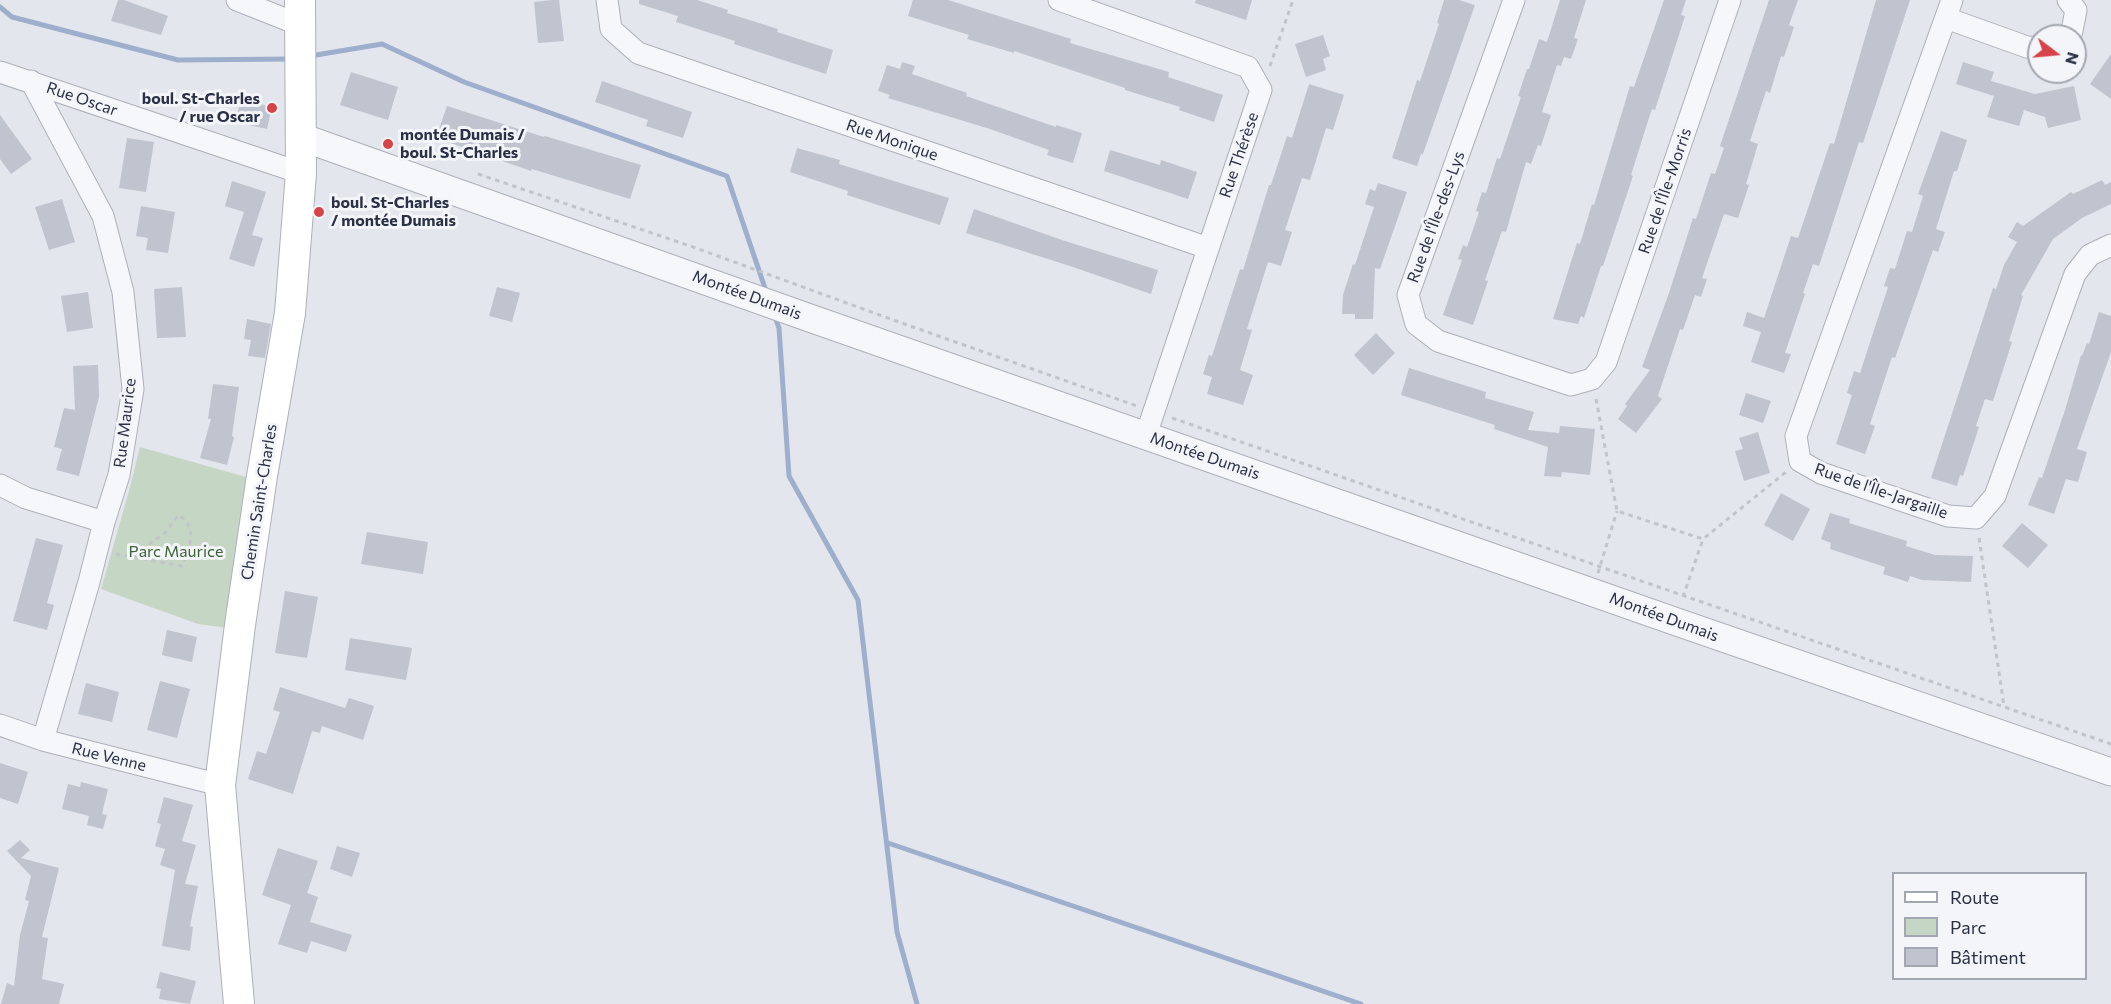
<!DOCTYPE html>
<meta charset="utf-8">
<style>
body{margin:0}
#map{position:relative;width:2111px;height:1004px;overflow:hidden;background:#e3e6ec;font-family:Commissioner,sans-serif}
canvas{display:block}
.legend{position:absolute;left:1892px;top:872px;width:195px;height:108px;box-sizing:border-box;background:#f3f5f9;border:2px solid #a3a7b1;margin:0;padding:8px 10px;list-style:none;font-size:18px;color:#2a3145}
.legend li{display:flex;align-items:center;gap:12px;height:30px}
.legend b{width:30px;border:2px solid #a3a7b1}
.north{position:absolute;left:2027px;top:24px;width:60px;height:60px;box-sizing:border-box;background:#f3f5f9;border:2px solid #a3a7b1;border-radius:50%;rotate:106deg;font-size:16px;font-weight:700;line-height:24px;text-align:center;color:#2a3145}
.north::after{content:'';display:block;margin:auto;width:21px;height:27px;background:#d64349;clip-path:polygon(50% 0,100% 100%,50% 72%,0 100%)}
</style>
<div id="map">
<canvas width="2111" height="1004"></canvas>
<ul class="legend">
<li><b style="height:8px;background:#fff"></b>Route</li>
<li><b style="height:16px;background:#c6d6c4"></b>Parc</li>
<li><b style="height:16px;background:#c0c4cf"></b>Bâtiment</li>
</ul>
<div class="north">N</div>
</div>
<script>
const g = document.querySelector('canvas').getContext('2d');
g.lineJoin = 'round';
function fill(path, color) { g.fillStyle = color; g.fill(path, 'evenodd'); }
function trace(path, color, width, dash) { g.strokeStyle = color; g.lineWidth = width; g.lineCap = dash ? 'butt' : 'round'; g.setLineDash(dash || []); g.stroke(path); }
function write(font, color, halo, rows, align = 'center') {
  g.font = font + ' Commissioner,sans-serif'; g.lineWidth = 6; g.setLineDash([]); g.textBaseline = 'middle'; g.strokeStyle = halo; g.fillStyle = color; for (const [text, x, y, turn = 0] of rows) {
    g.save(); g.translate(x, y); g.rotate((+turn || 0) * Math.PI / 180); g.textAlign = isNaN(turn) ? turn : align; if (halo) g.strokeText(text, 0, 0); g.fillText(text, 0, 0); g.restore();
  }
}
fill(new Path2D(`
 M 140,447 L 246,477 L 228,628 L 198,624 L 101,589 L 129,491 Z`), '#c6d6c4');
trace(new Path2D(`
 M 0,7 L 12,17 L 178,60 L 292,59
 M 310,56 L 382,44 L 464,82 L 727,176 L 767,294
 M 774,314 L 779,328 L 789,476 L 858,600 L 897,932 L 917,1004
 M 888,843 L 1361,1004`), '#9dafcd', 5);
fill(new Path2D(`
 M 118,0 L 124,0 L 168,16 L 161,35 L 111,21 Z
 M 552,0 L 559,0 L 564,41 L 538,43 L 534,2 Z
 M 639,0 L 697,0 L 728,10 L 727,13 L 778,29 L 777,32 L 833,50 L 826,74 L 734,44 L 735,41 L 676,22 L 678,16 L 639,4 Z
 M 913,0 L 948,0 L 1071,39 L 1070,43 L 1169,72 L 1168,77 L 1223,95 L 1214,122 L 1179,110 L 1180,107 L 1125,90 L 1125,88 L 1014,51 L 1014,53 L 967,39 L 969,35 L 908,16 Z
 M 1196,0 L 1252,0 L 1246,20 L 1195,3 Z
 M 1444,0 L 1459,0 L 1475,5 L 1423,154 L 1421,154 L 1417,166 L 1392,158 L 1417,80 L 1420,81 L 1439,24 L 1437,23 Z
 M 1560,0 L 1586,0 L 1574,38 L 1578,39 L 1571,59 L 1564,57 L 1561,66 L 1557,65 L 1542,112 L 1551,115 L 1541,146 L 1538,145 L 1531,164 L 1526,162 L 1506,232 L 1502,231 L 1485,280 L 1488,281 L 1473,325 L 1443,315 L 1462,260 L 1458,259 L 1463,245 L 1467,247 L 1479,212 L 1476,211 L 1482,192 L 1486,193 L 1497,158 L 1500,159 L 1521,97 L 1518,96 L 1527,69 L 1529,69 L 1539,39 L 1547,42 Z
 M 1664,0 L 1686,0 L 1681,15 L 1685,16 L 1655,110 L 1652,109 L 1647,124 L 1631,175 L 1633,176 L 1603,266 L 1601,266 L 1584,318 L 1581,316 L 1578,324 L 1553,319 L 1577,243 L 1580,244 L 1592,204 L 1594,205 L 1630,86 L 1634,87 Z
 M 1769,0 L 1798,0 L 1789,25 L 1794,27 L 1784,57 L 1781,56 L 1770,93 L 1766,91 L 1750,141 L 1758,144 L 1746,184 L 1749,185 L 1738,218 L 1724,214 L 1702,278 L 1707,279 L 1701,297 L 1695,295 L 1683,330 L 1680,329 L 1658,396 L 1662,399 L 1636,433 L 1618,419 L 1627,406 L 1625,404 L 1650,370 L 1642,367 L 1669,293 L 1693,218 L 1696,219 L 1711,173 L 1715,174 L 1724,148 L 1720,146 Z
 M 1876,0 L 1910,0 L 1863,143 L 1859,142 L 1819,266 L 1813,264 L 1803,293 L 1805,294 L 1785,353 L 1791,354 L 1784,373 L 1751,362 L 1761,332 L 1743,326 L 1747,312 L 1764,318 L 1791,236 L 1798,238 L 1830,143 L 1834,144 Z
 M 1323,35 L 1330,56 L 1323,59 L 1326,70 L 1306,77 L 1295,44 Z
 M 2111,54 L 2111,99 L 2090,84 Z
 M 902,62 L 915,66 L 912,74 L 967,93 L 966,96 L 1056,127 L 1056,125 L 1082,133 L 1073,163 L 1047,155 L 1049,150 L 990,129 L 888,98 L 890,95 L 878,91 L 887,65 L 900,69 Z
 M 1963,62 L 1994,72 L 1991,81 L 2035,94 L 2074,86 L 2081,120 L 2048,128 L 2045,117 L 2024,110 L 2019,126 L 1987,117 L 1994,96 L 1956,84 Z
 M 351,72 L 398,87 L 388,120 L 340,105 Z
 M 602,81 L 692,112 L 683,138 L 646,126 L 648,120 L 595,102 Z
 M 1309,84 L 1344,95 L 1333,130 L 1326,128 L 1310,180 L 1302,178 L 1285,230 L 1292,232 L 1281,266 L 1268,262 L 1247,329 L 1252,330 L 1240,370 L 1253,375 L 1243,405 L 1207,394 L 1212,377 L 1203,374 L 1209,355 L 1212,356 L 1240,269 L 1243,270 L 1269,185 L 1271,185 L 1287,136 L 1292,138 Z
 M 241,99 L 272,107 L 267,129 L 235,122 Z
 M 447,106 L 544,137 L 545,136 L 641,165 L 630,199 L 532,169 L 531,171 L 436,138 Z
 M 0,115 L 32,159 L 11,174 L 0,159 Z
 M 1941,131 L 1967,140 L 1957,171 L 1954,171 L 1936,229 L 1945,232 L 1938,252 L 1933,250 L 1895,358 L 1892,357 L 1870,424 L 1875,426 L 1865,454 L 1836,444 L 1852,395 L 1847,393 L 1854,371 L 1860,373 L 1888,287 L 1884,286 L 1890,268 L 1895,269 L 1907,231 L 1912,232 L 1923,196 L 1918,194 Z
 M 127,138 L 154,142 L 146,192 L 119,188 Z
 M 797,148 L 840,160 L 839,164 L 949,198 L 940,225 L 847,195 L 848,191 L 790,172 Z
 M 1110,150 L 1160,165 L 1161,160 L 1197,172 L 1188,199 L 1104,171 Z
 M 2102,180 L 2105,185 L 2111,182 L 2111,204 L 2082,218 L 2053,239 L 2021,295 L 2023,296 L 2009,341 L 2012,342 L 1993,401 L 1985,399 L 1976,426 L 1979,427 L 1963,476 L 1960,475 L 1957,486 L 1931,478 L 1993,288 L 1996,289 L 2004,265 L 2017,242 L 2008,237 L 2017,222 L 2023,226 L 2071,192 L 2073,194 Z
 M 232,181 L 266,192 L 252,235 L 263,238 L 254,267 L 229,259 L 244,212 L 225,206 Z
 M 1378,183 L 1407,192 L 1380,269 L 1375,268 L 1373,319 L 1355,319 L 1355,314 L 1342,314 L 1343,295 L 1353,264 L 1355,265 L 1374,207 L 1365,204 L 1370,189 L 1375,191 Z
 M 62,199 L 75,242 L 49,250 L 35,207 Z
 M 141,206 L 175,212 L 168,253 L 146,250 L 148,238 L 136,236 Z
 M 974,209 L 1062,240 L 1158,270 L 1151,294 L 1070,266 L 966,233 Z
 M 182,287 L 186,337 L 157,338 L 154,289 Z
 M 497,287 L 520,293 L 512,322 L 489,316 Z
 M 88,292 L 93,328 L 67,332 L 61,296 Z
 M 2099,312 L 2111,316 L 2111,352 L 2077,449 L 2087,452 L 2078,482 L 2066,479 L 2054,514 L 2028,505 L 2039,477 L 2042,478 L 2065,410 L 2081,355 L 2082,356 L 2087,343 L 2089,344 Z
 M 247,319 L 271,324 L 265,358 L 248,356 L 251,340 L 244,339 Z
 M 1376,333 L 1395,353 L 1373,375 L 1354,355 Z
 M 98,365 L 99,397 L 79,476 L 56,470 L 62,449 L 54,447 L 64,408 L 75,410 L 73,366 Z
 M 1409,368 L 1486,392 L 1485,398 L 1534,412 L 1528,430 L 1559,433 L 1560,426 L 1595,429 L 1590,475 L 1562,472 L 1561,477 L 1544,476 L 1548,447 L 1494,429 L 1495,425 L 1401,395 Z
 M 213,384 L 239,387 L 232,436 L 234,437 L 227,465 L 200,458 L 211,419 L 208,419 Z
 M 1746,393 L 1771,401 L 1763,423 L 1739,415 Z
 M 1758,432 L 1770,473 L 1744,481 L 1735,451 L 1743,449 L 1739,438 Z
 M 1781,493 L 1810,509 L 1793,541 L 1764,525 Z
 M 1830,513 L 1850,519 L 1849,523 L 1907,541 L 1906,546 L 1935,555 L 1973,556 L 1971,582 L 1922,580 L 1910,576 L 1908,582 L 1883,574 L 1885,567 L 1830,549 L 1831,543 L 1821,539 Z
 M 2022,523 L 2048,545 L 2028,568 L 2002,546 Z
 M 367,532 L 428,542 L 423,574 L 361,564 Z
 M 36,538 L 63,545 L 47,603 L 54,605 L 47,630 L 13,621 Z
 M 285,591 L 318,597 L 307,658 L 275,653 Z
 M 167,630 L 197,637 L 192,662 L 162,655 Z
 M 350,638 L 412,648 L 406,680 L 345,670 Z
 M 160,681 L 190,689 L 177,738 L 147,730 Z
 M 86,683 L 119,692 L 112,722 L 78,714 Z
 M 280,687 L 345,708 L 349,698 L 374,706 L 363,740 L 322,726 L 320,733 L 312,731 L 293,794 L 248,779 L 257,751 L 266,754 L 280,712 L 273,710 Z
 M 0,763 L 28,772 L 18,804 L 0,798 Z
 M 81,782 L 108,789 L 102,814 L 107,815 L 103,829 L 87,825 L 89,816 L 62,809 L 68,784 L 80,787 Z
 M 164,797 L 193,805 L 182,841 L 196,845 L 185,884 L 198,886 L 190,926 L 193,927 L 190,951 L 162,946 L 175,870 L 160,865 L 165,849 L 155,846 L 161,824 L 157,823 Z
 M 20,840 L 30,850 L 21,858 L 59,868 L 42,937 L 48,938 L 42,979 L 64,984 L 59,1004 L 1,1004 L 7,983 L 14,986 L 20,935 L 29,901 L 25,900 L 31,876 L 7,851 Z
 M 337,846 L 360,853 L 352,877 L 330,869 Z
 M 278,848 L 318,861 L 307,893 L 318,897 L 310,922 L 352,935 L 346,952 L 311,941 L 307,953 L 278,944 L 291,905 L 262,895 Z
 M 160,972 L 196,981 L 190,1004 L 159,999 L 161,989 L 156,988 Z`), '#c0c4cf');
const minor = new Path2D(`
 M 237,0 L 300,25
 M 607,0 L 611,29 L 638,53 L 1208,248
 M 1059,0 L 1248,67 L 1261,90 L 1146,435
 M 1514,0 L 1408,295 L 1416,324 L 1438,341 L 1571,385 L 1592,379 L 1606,362 L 1730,0
 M 1952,0 L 1796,436 L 1800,461 L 1821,473 L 1948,516 L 1976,518 L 1995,496 L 2075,274 L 2090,255 L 2111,245
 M 1946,18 L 2027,47 L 2039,48
 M 2067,36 L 2072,31 L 2076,10 L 2068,0
 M 0,72 L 301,173
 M 31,81 L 103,216 L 123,292 L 133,389 L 119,475 L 104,522 L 89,582 L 43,740
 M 0,485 L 26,498 L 104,522
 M 0,725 L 43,740 L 220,785`);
const tertiary = new Path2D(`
 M 301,137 L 804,316 L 1674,621 L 2111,772`);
const secondary = new Path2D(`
 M 239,1004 L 220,785 L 240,625 L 262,476 L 290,313 L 301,173 L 300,0`);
trace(minor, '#acb0ba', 23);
trace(tertiary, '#acb0ba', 29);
trace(secondary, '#acb0ba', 32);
trace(new Path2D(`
 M 1270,66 L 1293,0
 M 478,174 L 696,248 L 896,321 L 1137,406
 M 1596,399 L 1617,511 L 1703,539 L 1786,472
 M 1172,418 L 2111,744
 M 1979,538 L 2004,706
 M 116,554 L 182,566 C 189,548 199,526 178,515 L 166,532 L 131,557
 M 1598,573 L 1617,511
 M 1683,597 L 1703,539`), '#c1c4cb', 3, [4.5, 4.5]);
trace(minor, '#f6f7fa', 21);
trace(tertiary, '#f6f7fa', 27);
trace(secondary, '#fff', 30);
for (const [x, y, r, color] of [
 [272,108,6,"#d64349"],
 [388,144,6,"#d64349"],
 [319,212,6,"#d64349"]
]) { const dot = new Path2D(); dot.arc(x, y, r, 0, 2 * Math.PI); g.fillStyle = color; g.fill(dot); trace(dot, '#f3f5f9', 2); }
write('16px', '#2a3145', '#f3f5f9', [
 ["Rue Oscar",82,99,19],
 ["Rue Monique",892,140,19],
 ["Rue Thérèse",1239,155,-71],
 ["Rue de l'Île-Morris",1665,191,-71],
 ["Rue de l'Île-des-Lys",1436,217,-70],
 ["Montée Dumais",747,295,20],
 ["Rue Maurice",125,423,-83],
 ["Montée Dumais",1205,456,19],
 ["Rue de l'Île-Jargaille",1881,491,19],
 ["Chemin Saint-Charles",259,502,-81],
 ["Montée Dumais",1664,617,20],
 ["Rue Venne",109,757,14]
]);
write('bold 16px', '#2a3145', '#f3f5f9', [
 ["boul. St-Charles",260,99,"right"],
 ["/ rue Oscar",260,117,"right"],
 ["montée Dumais /",400,135],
 ["boul. St-Charles",400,153],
 ["boul. St-Charles",331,203],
 ["/ montée Dumais",331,221]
], 'left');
write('16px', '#3a6236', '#f3f5f9', [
 ["Parc Maurice",176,552]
]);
</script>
